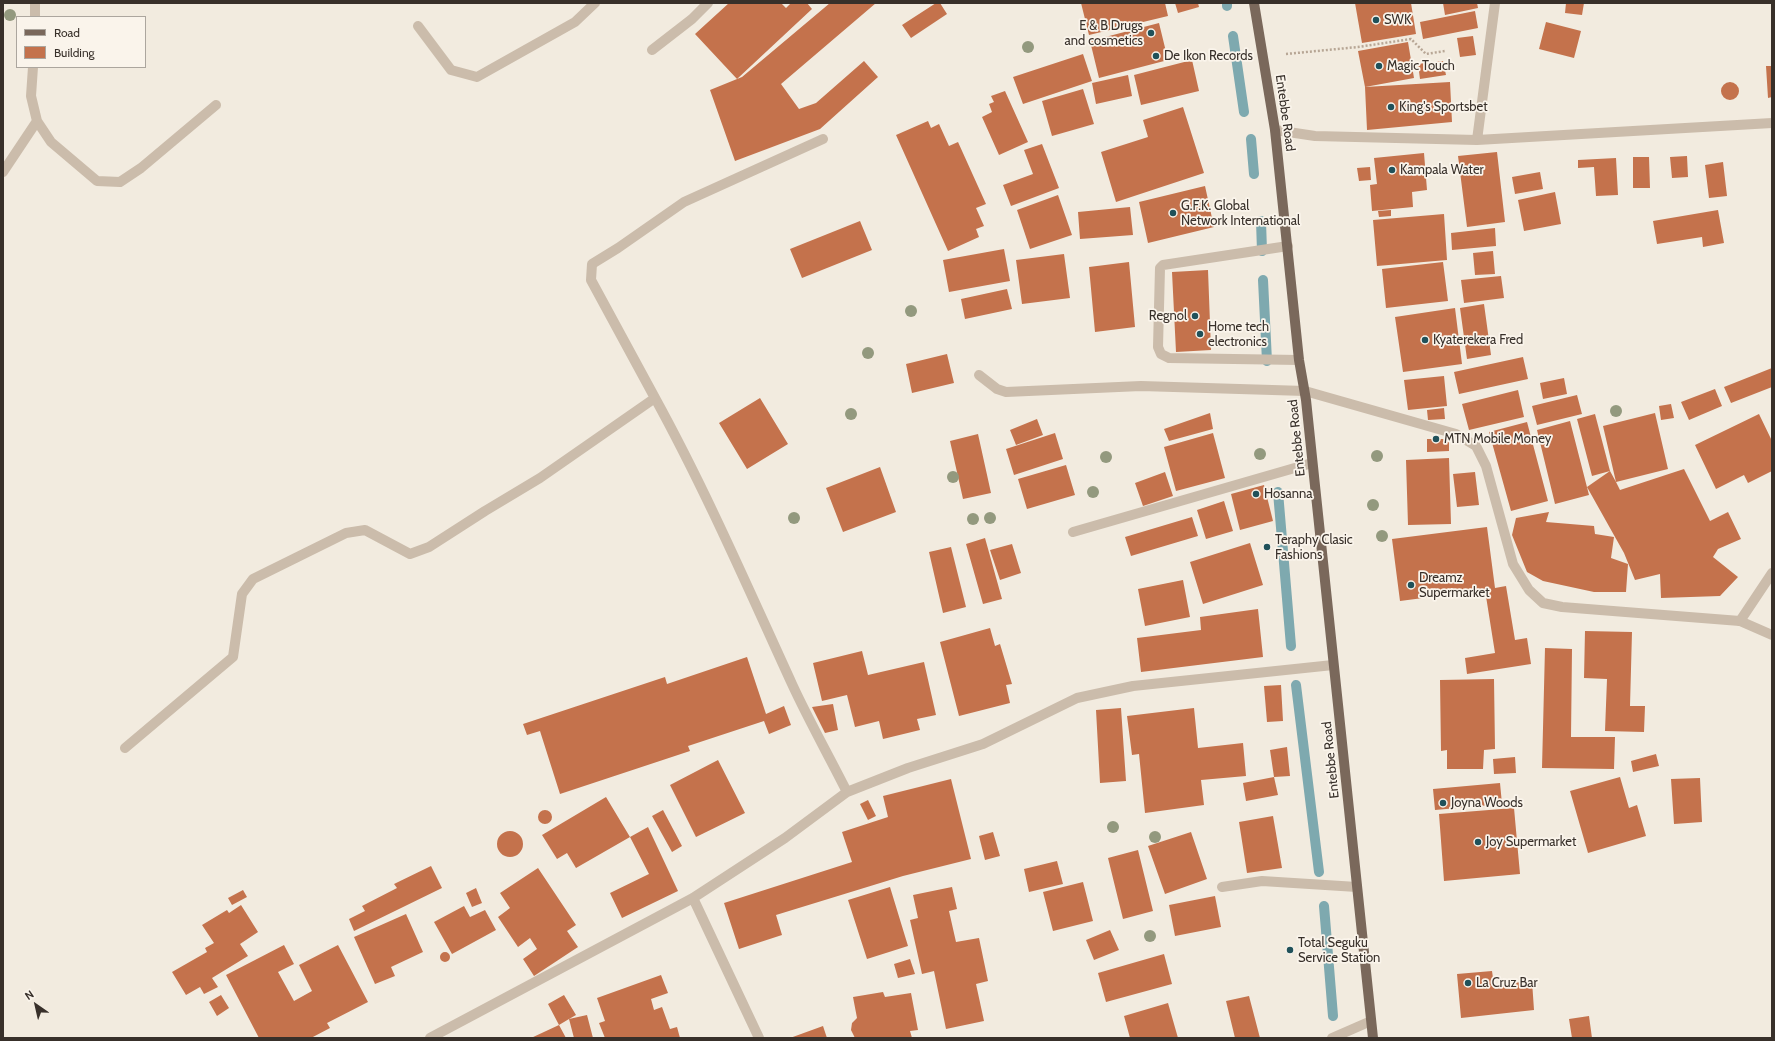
<!DOCTYPE html>
<style>
body{margin:0}
#map{position:relative;width:1775px;height:1041px;overflow:hidden;background:#f2ebdf;font-family:Cabin,sans-serif}
canvas{display:block}
.frame{position:absolute;inset:0;border:4px solid #38302a;pointer-events:none}
.legend{position:absolute;left:16px;top:16px;width:130px;height:52px;box-sizing:border-box;background:#faf4eb;border:1px solid #aca69e;margin:0;padding:5px 7px;list-style:none;font-size:12px;color:#38302a}
.legend li{display:flex;align-items:center;gap:8px;height:20px}
.legend b{width:20px;border:1px solid #aca69e}
.north{position:absolute;left:16px;top:985px;width:40px;height:40px;-webkit-text-stroke:3px #faf4eb;paint-order:stroke;rotate:326deg;font-size:11px;font-weight:700;line-height:16px;text-align:center;color:#38302a}
.north::after{content:'';display:block;margin:auto;width:14px;height:18px;background:#38302a;clip-path:polygon(50% 0,100% 100%,50% 72%,0 100%)}
</style>
<div id="map">
<canvas width="1775" height="1041"></canvas>
<div class="frame"></div>
<ul class="legend">
<li><b style="height:5px;background:#7a685b"></b>Road</li>
<li><b style="height:11px;background:#c4724c"></b>Building</li>
</ul>
<div class="north">N</div>
</div>
<script>
const g = document.querySelector('canvas').getContext('2d');
g.lineJoin = 'round';
function trace(path, color, width, dash) { g.strokeStyle = color; g.lineWidth = width; g.lineCap = dash ? 'butt' : 'round'; g.setLineDash(dash || []); g.stroke(path); }
function fill(path, color) { g.fillStyle = color; g.fill(path, 'evenodd'); }
function write(font, color, halo, rows, align = 'center') {
  g.font = font + ' Cabin,sans-serif'; g.lineWidth = 3.5; g.setLineDash([]); g.textBaseline = 'middle'; g.strokeStyle = halo; g.fillStyle = color; for (const [text, x, y, turn = 0] of rows) {
    g.save(); g.translate(x, y); g.rotate((+turn || 0) * Math.PI / 180); g.textAlign = isNaN(turn) ? turn : align; if (halo) g.strokeText(text, 0, 0); g.fillText(text, 0, 0); g.restore();
  }
}
trace(new Path2D(`
 M 1227,3 L 1227,6
 M 1233,36 L 1244,112
 M 1251,139 L 1254,174
 M 1261,221 L 1262,251
 M 1263,280 L 1267,361
 M 1278,492 L 1291,646
 M 1296,685 L 1319,872
 M 1324,906 L 1333,1016`), '#7ea9af', 10);
fill(new Path2D(`
 M 729,3 L 781,3 L 786,8 L 791,3 L 807,3 L 812,9 L 737,79 L 695,34 Z
 M 830,3 L 876,3 L 781,84 L 799,109 L 816,103 L 864,61 L 878,77 L 820,129 L 735,161 L 710,90 L 742,77 Z
 M 936,3 L 940,3 L 947,14 L 911,38 L 902,25 Z
 M 1081,3 L 1165,3 L 1168,16 L 1089,35 Z
 M 1175,3 L 1198,3 L 1199,7 L 1178,13 Z
 M 1355,3 L 1411,3 L 1416,34 L 1362,43 Z
 M 1443,3 L 1477,3 L 1478,8 L 1445,15 Z
 M 1566,3 L 1584,3 L 1582,15 L 1565,13 Z
 M 1475,11 L 1478,28 L 1423,39 L 1420,22 Z
 M 1546,22 L 1581,31 L 1574,58 L 1539,49 Z
 M 1159,23 L 1168,60 L 1099,78 L 1090,41 Z
 M 1473,36 L 1476,55 L 1460,57 L 1457,38 Z
 M 1408,42 L 1414,78 L 1365,87 L 1358,51 Z
 M 1083,54 L 1092,81 L 1023,104 L 1013,77 Z
 M 1192,60 L 1199,91 L 1141,105 L 1134,75 Z
 M 1443,61 L 1446,75 L 1420,79 L 1418,64 Z
 M 1766,66 L 1772,66 L 1772,97 L 1768,98 Z
 M 1128,75 L 1132,96 L 1096,104 L 1092,83 Z
 M1721 91a9 9 0 1 1 18 0a9 9 0 1 1-18 0Z
 M 1450,82 L 1452,122 L 1367,130 L 1365,87 Z
 M 1083,89 L 1094,124 L 1052,136 L 1042,101 Z
 M 1005,91 L 1028,142 L 999,155 L 982,117 L 992,112 L 989,104 L 994,102 L 991,96 Z
 M 1183,107 L 1204,173 L 1116,202 L 1101,152 L 1148,137 L 1143,120 Z
 M 928,121 L 931,128 L 939,124 L 949,146 L 958,142 L 986,204 L 976,208 L 984,226 L 976,229 L 979,237 L 948,251 L 896,135 Z
 M 1042,144 L 1059,188 L 1011,206 L 1003,185 L 1033,174 L 1024,150 Z
 M 1497,152 L 1505,222 L 1467,227 L 1458,156 Z
 M 1424,153 L 1427,190 L 1412,192 L 1413,207 L 1372,211 L 1370,185 L 1377,184 L 1374,158 Z
 M 1687,156 L 1688,177 L 1672,178 L 1670,157 Z
 M 1633,157 L 1649,157 L 1650,188 L 1633,188 Z
 M 1616,158 L 1618,195 L 1596,196 L 1594,167 L 1578,168 L 1578,160 Z
 M 1723,162 L 1727,196 L 1709,198 L 1705,165 Z
 M 1370,167 L 1371,180 L 1359,181 L 1357,168 Z
 M 1540,172 L 1543,189 L 1515,194 L 1512,177 Z
 M 1205,186 L 1214,227 L 1148,243 L 1139,202 Z
 M 1555,192 L 1561,224 L 1524,231 L 1518,200 Z
 M 1058,195 L 1072,235 L 1030,249 L 1017,210 Z
 M 1130,207 L 1133,235 L 1080,239 L 1078,212 Z
 M 1391,210 L 1391,216 L 1379,217 L 1378,211 Z
 M 1718,210 L 1724,243 L 1703,247 L 1702,237 L 1657,244 L 1653,221 Z
 M 1444,214 L 1447,260 L 1377,266 L 1373,220 Z
 M 860,221 L 872,250 L 802,278 L 790,249 Z
 M 1495,228 L 1496,246 L 1452,250 L 1451,233 Z
 M 1004,249 L 1010,281 L 949,292 L 943,260 Z
 M 1493,251 L 1495,274 L 1475,275 L 1473,253 Z
 M 1064,254 L 1070,298 L 1022,304 L 1016,260 Z
 M 1129,262 L 1135,327 L 1095,332 L 1089,267 Z
 M 1443,262 L 1448,301 L 1386,308 L 1382,269 Z
 M 1208,270 L 1211,350 L 1176,352 L 1172,272 Z
 M 1501,276 L 1504,298 L 1464,303 L 1461,280 Z
 M 1007,289 L 1012,309 L 965,319 L 961,299 Z
 M 1484,304 L 1491,355 L 1467,359 L 1460,308 Z
 M 1455,308 L 1462,364 L 1403,372 L 1395,317 Z
 M 947,354 L 954,383 L 912,393 L 906,364 Z
 M 1523,357 L 1528,379 L 1459,394 L 1454,372 Z
 M 1772,368 L 1772,387 L 1731,403 L 1724,387 Z
 M 1444,376 L 1447,406 L 1408,410 L 1404,380 Z
 M 1564,378 L 1567,394 L 1543,399 L 1540,383 Z
 M 1715,389 L 1722,406 L 1689,420 L 1681,402 Z
 M 1518,390 L 1524,417 L 1469,430 L 1462,404 Z
 M 1577,395 L 1582,414 L 1537,425 L 1532,406 Z
 M 760,398 L 788,444 L 747,469 L 719,423 Z
 M 1671,404 L 1674,418 L 1661,420 L 1659,406 Z
 M 1444,408 L 1445,419 L 1428,420 L 1427,410 Z
 M 1210,413 L 1213,429 L 1169,441 L 1164,429 Z
 M 1655,413 L 1668,469 L 1616,482 L 1620,490 L 1684,469 L 1710,521 L 1728,512 L 1741,539 L 1718,549 L 1713,557 L 1738,577 L 1720,596 L 1661,598 L 1660,574 L 1635,580 L 1624,553 L 1587,487 L 1610,471 L 1616,482 L 1603,426 Z
 M 1595,414 L 1610,471 L 1592,476 L 1577,419 Z
 M 1759,414 L 1772,441 L 1772,471 L 1748,483 L 1744,475 L 1716,489 L 1695,445 Z
 M 1037,419 L 1043,435 L 1016,445 L 1010,430 Z
 M 1570,421 L 1589,495 L 1555,504 L 1537,430 Z
 M 1527,422 L 1548,501 L 1511,511 L 1489,432 Z
 M 1055,433 L 1063,459 L 1014,475 L 1006,449 Z
 M 1213,433 L 1225,478 L 1176,491 L 1164,447 Z
 M 978,434 L 991,493 L 963,499 L 950,441 Z
 M 1427,439 L 1449,439 L 1449,451 L 1427,452 Z
 M 1449,458 L 1451,524 L 1408,525 L 1406,460 Z
 M 1066,465 L 1075,495 L 1027,509 L 1018,479 Z
 M 880,467 L 896,512 L 843,532 L 826,488 Z
 M 1165,472 L 1173,496 L 1143,506 L 1135,483 Z
 M 1475,472 L 1479,505 L 1457,507 L 1453,474 Z
 M 1264,485 L 1273,521 L 1240,530 L 1231,494 Z
 M 1224,501 L 1233,531 L 1206,539 L 1197,510 Z
 M 1549,512 L 1546,522 L 1594,526 L 1595,534 L 1614,537 L 1611,558 L 1628,564 L 1626,592 L 1594,592 L 1543,581 L 1527,572 L 1512,535 L 1516,518 Z
 M 1192,517 L 1198,536 L 1131,556 L 1125,537 Z
 M 1487,527 L 1495,588 L 1506,586 L 1515,640 L 1527,638 L 1531,664 L 1467,674 L 1465,658 L 1495,653 L 1485,590 L 1400,601 L 1392,539 Z
 M 985,538 L 1002,599 L 983,604 L 966,544 Z
 M 1250,543 L 1263,585 L 1203,604 L 1190,562 Z
 M 1012,544 L 1021,573 L 1000,580 L 990,550 Z
 M 951,547 L 966,607 L 943,613 L 929,552 Z
 M 1183,580 L 1190,617 L 1145,626 L 1138,589 Z
 M 1258,609 L 1263,657 L 1141,672 L 1137,638 L 1201,630 L 1200,617 Z
 M 990,628 L 995,646 L 1000,644 L 1012,684 L 1006,685 L 1010,703 L 959,716 L 940,642 Z
 M 1585,631 L 1632,632 L 1630,706 L 1645,706 L 1644,732 L 1605,731 L 1607,679 L 1584,678 Z
 M 1545,648 L 1572,649 L 1571,737 L 1615,737 L 1614,769 L 1542,768 Z
 M 862,651 L 868,675 L 924,662 L 936,715 L 917,719 L 920,730 L 883,739 L 879,721 L 855,727 L 847,695 L 822,701 L 813,663 Z
 M 747,657 L 766,714 L 784,706 L 791,725 L 769,734 L 764,721 L 688,746 L 690,751 L 560,794 L 540,731 L 527,735 L 523,724 L 665,677 L 667,684 Z
 M 1494,679 L 1495,749 L 1484,750 L 1483,769 L 1447,769 L 1447,750 L 1441,751 L 1440,680 Z
 M 1281,685 L 1283,721 L 1267,722 L 1264,686 Z
 M 833,704 L 838,730 L 825,733 L 812,707 Z
 M 1121,708 L 1126,781 L 1100,783 L 1096,710 Z
 M 1194,708 L 1198,748 L 1243,743 L 1246,776 L 1201,780 L 1204,805 L 1145,813 L 1139,754 L 1132,755 L 1127,716 Z
 M 1287,747 L 1290,776 L 1274,777 L 1278,795 L 1246,801 L 1243,783 L 1274,777 L 1270,750 Z
 M 1656,754 L 1659,766 L 1633,772 L 1631,761 Z
 M 1515,757 L 1516,773 L 1494,774 L 1493,759 Z
 M 718,760 L 745,813 L 696,837 L 670,785 Z
 M 1620,777 L 1629,808 L 1637,805 L 1646,836 L 1588,853 L 1570,791 Z
 M 1700,778 L 1702,822 L 1674,824 L 1671,779 Z
 M 951,779 L 971,859 L 903,876 L 776,915 L 782,935 L 739,949 L 724,903 L 852,862 L 842,832 L 888,817 L 883,796 Z
 M 1500,783 L 1502,804 L 1435,810 L 1433,789 Z
 M 606,797 L 630,837 L 576,868 L 567,853 L 557,859 L 542,835 Z
 M 868,800 L 876,816 L 868,820 L 860,804 Z
 M 1514,808 L 1520,874 L 1444,881 L 1439,814 Z
 M 663,810 L 682,846 L 672,852 L 652,816 Z
 M538 817a7 7 0 1 1 14 0a7 7 0 1 1-14 0Z
 M 1273,816 L 1282,868 L 1247,873 L 1239,822 Z
 M 648,827 L 678,891 L 622,918 L 610,893 L 649,874 L 630,837 Z
 M497 844a13 13 0 1 1 26 0a13 13 0 1 1-26 0Z
 M 993,832 L 1000,856 L 985,860 L 979,836 Z
 M 1191,832 L 1207,879 L 1165,894 L 1148,846 Z
 M 1138,850 L 1153,911 L 1123,919 L 1108,858 Z
 M 1057,861 L 1063,884 L 1029,892 L 1024,869 Z
 M 431,866 L 442,888 L 354,931 L 349,919 L 365,911 L 362,906 L 397,888 L 394,884 Z
 M 538,868 L 576,925 L 567,931 L 578,947 L 534,976 L 523,959 L 537,949 L 530,938 L 518,947 L 498,917 L 510,908 L 500,893 Z
 M 1083,882 L 1093,921 L 1053,931 L 1043,892 Z
 M 890,887 L 908,946 L 867,959 L 848,900 Z
 M 952,887 L 957,909 L 949,911 L 956,942 L 979,938 L 988,981 L 976,984 L 984,1021 L 946,1029 L 934,971 L 922,974 L 910,920 L 918,918 L 913,895 Z
 M 476,888 L 482,903 L 472,907 L 466,893 Z
 M 243,890 L 247,897 L 232,905 L 228,898 Z
 M 1215,896 L 1221,927 L 1175,936 L 1169,905 Z
 M 241,905 L 258,932 L 240,944 L 248,956 L 212,978 L 218,987 L 204,994 L 200,987 L 186,995 L 172,972 L 207,952 L 205,948 L 214,943 L 202,925 L 227,910 L 229,913 Z
 M 464,906 L 470,917 L 485,910 L 496,930 L 452,954 L 434,922 Z
 M 406,914 L 423,952 L 391,967 L 395,976 L 375,984 L 354,937 Z
 M 1110,930 L 1119,950 L 1094,960 L 1086,940 Z
 M 284,945 L 294,964 L 278,972 L 294,1001 L 312,991 L 299,965 L 338,945 L 368,1002 L 327,1023 L 330,1028 L 311,1038 L 259,1038 L 226,975 Z
 M440 957a5 5 0 1 1 10 0a5 5 0 1 1-10 0Z
 M 1164,954 L 1172,984 L 1106,1002 L 1098,973 Z
 M 910,959 L 915,974 L 898,978 L 894,964 Z
 M 1492,971 L 1494,985 L 1532,981 L 1534,1010 L 1461,1018 L 1457,974 Z
 M 661,975 L 668,993 L 651,999 L 654,1010 L 662,1007 L 670,1029 L 677,1027 L 680,1038 L 605,1038 L 599,1023 L 605,1021 L 597,998 Z
 M 883,992 L 885,997 L 911,993 L 918,1030 L 910,1031 L 912,1038 L 855,1038 L 851,1030 L 852,1023 L 857,1018 L 853,997 Z
 M 221,995 L 229,1008 L 217,1016 L 209,1002 Z
 M 564,995 L 576,1015 L 569,1019 L 587,1015 L 593,1038 L 574,1038 L 569,1019 L 559,1025 L 548,1004 Z
 M 1249,996 L 1260,1038 L 1235,1038 L 1226,1001 Z
 M 1168,1003 L 1178,1038 L 1130,1038 L 1124,1016 Z
 M 1589,1016 L 1592,1038 L 1572,1038 L 1569,1019 Z
 M 559,1025 L 566,1038 L 531,1038 Z
 M 823,1026 L 827,1038 L 790,1038 Z`), '#c4724c');
trace(new Path2D(`
 M 1286,54 L 1358,47 L 1411,39 L 1426,54 L 1445,51`), '#b7a695', 2.5, [2, 2]);
trace(new Path2D(`
 M 418,26 L 451,70 L 477,77 L 575,22 L 595,3
 M 652,50 L 692,19 L 708,3
 M 1288,246 L 1163,265 L 1160,268 L 1158,347 L 1161,354 L 1169,358 L 1299,360
 M 1740,621 L 1772,573`), '#cbbcab', 10);
trace(new Path2D(`
 M 35,17 L 35,3
 M 33,67 L 31,96 L 37,121 L 51,142 L 97,181 L 120,182 L 141,168 L 216,105
 M 1275,130 L 1315,136 L 1477,140 L 1772,123
 M 1477,140 L 1495,3
 M 3,172 L 37,121
 M 979,375 L 997,389 L 1006,392 L 1141,386 L 1305,391 L 1456,434 L 1476,446 L 1486,466 L 1513,564 L 1529,590 L 1543,603 L 1562,607 L 1740,621 L 1772,635
 M 655,398 L 591,280 L 592,264 L 618,248 L 684,202 L 823,139
 M 1073,532 L 1312,463
 M 125,748 L 233,657 L 242,594 L 253,579 L 346,533 L 365,530 L 410,554 L 429,547 L 485,511 L 540,478 L 655,398 C 706,491 748,588 792,684 C 809,721 829,756 847,792
 M 1222,887 L 1262,881 L 1357,887
 M 693,898 L 759,1038
 M 430,1038 L 693,898 L 785,838 L 847,792 L 908,768 L 983,744 L 1077,698 L 1133,686 L 1333,665
 M 1332,1038 L 1371,1021`), '#cbbcab', 10);
trace(new Path2D(`
 M 1254,3 L 1275,130 L 1299,360 L 1306,400 L 1373,1038`), '#7a685b', 10);
g.fillStyle = '#93997e';
for (const [x, y] of [
 [10,15],
 [1028,47],
 [911,311],
 [868,353],
 [1616,411],
 [851,414],
 [1260,454],
 [1377,456],
 [1106,457],
 [953,477],
 [1093,492],
 [1373,505],
 [794,518],
 [990,518],
 [973,519],
 [1382,536],
 [1113,827],
 [1155,837],
 [1150,936]
]) { g.beginPath(); g.arc(x, y, 6, 0, 2 * Math.PI); g.fill(); }
for (const [x, y, r, color] of [
 [1376,20,4,"#20515a"],
 [1151,33,4,"#20515a"],
 [1156,56,4,"#20515a"],
 [1379,66,4,"#20515a"],
 [1391,107,4,"#20515a"],
 [1392,170,4,"#20515a"],
 [1173,213,4,"#20515a"],
 [1195,316,4,"#20515a"],
 [1200,334,4,"#20515a"],
 [1425,340,4,"#20515a"],
 [1436,439,4,"#20515a"],
 [1256,494,4,"#20515a"],
 [1267,547,4,"#20515a"],
 [1411,585,4,"#20515a"],
 [1443,803,4,"#20515a"],
 [1478,842,4,"#20515a"],
 [1290,950,4,"#20515a"],
 [1468,983,4,"#20515a"]
]) { const dot = new Path2D(); dot.arc(x, y, r, 0, 2 * Math.PI); g.fillStyle = color; g.fill(dot); trace(dot, '#faf4eb', 1.5); }
write('13px', '#38302a', '#faf4eb', [
 ["SWK",1384,20],
 ["E & B Drugs",1143,26,"right"],
 ["and cosmetics",1143,41,"right"],
 ["De Ikon Records",1164,56],
 ["Magic Touch",1387,66],
 ["King's Sportsbet",1399,107],
 ["Kampala Water",1400,170],
 ["G.F.K. Global",1181,206],
 ["Network International",1181,221],
 ["Regnol",1187,316,"right"],
 ["Home tech",1208,327],
 ["electronics",1208,342],
 ["Kyaterekera Fred",1433,340],
 ["MTN Mobile Money",1444,439],
 ["Hosanna",1264,494],
 ["Teraphy Clasic",1275,540],
 ["Fashions",1275,555],
 ["Dreamz",1419,578],
 ["Supermarket",1419,593],
 ["Joyna Woods",1451,803],
 ["Joy Supermarket",1486,842],
 ["Total Seguku",1298,943],
 ["Service Station",1298,958],
 ["La Cruz Bar",1476,983]
], 'left');
write('13px', '#38302a', '#faf4eb', [
 ["Entebbe Road",1285,113,82],
 ["Entebbe Road",1297,438,-96],
 ["Entebbe Road",1331,760,-96]
]);
</script>
